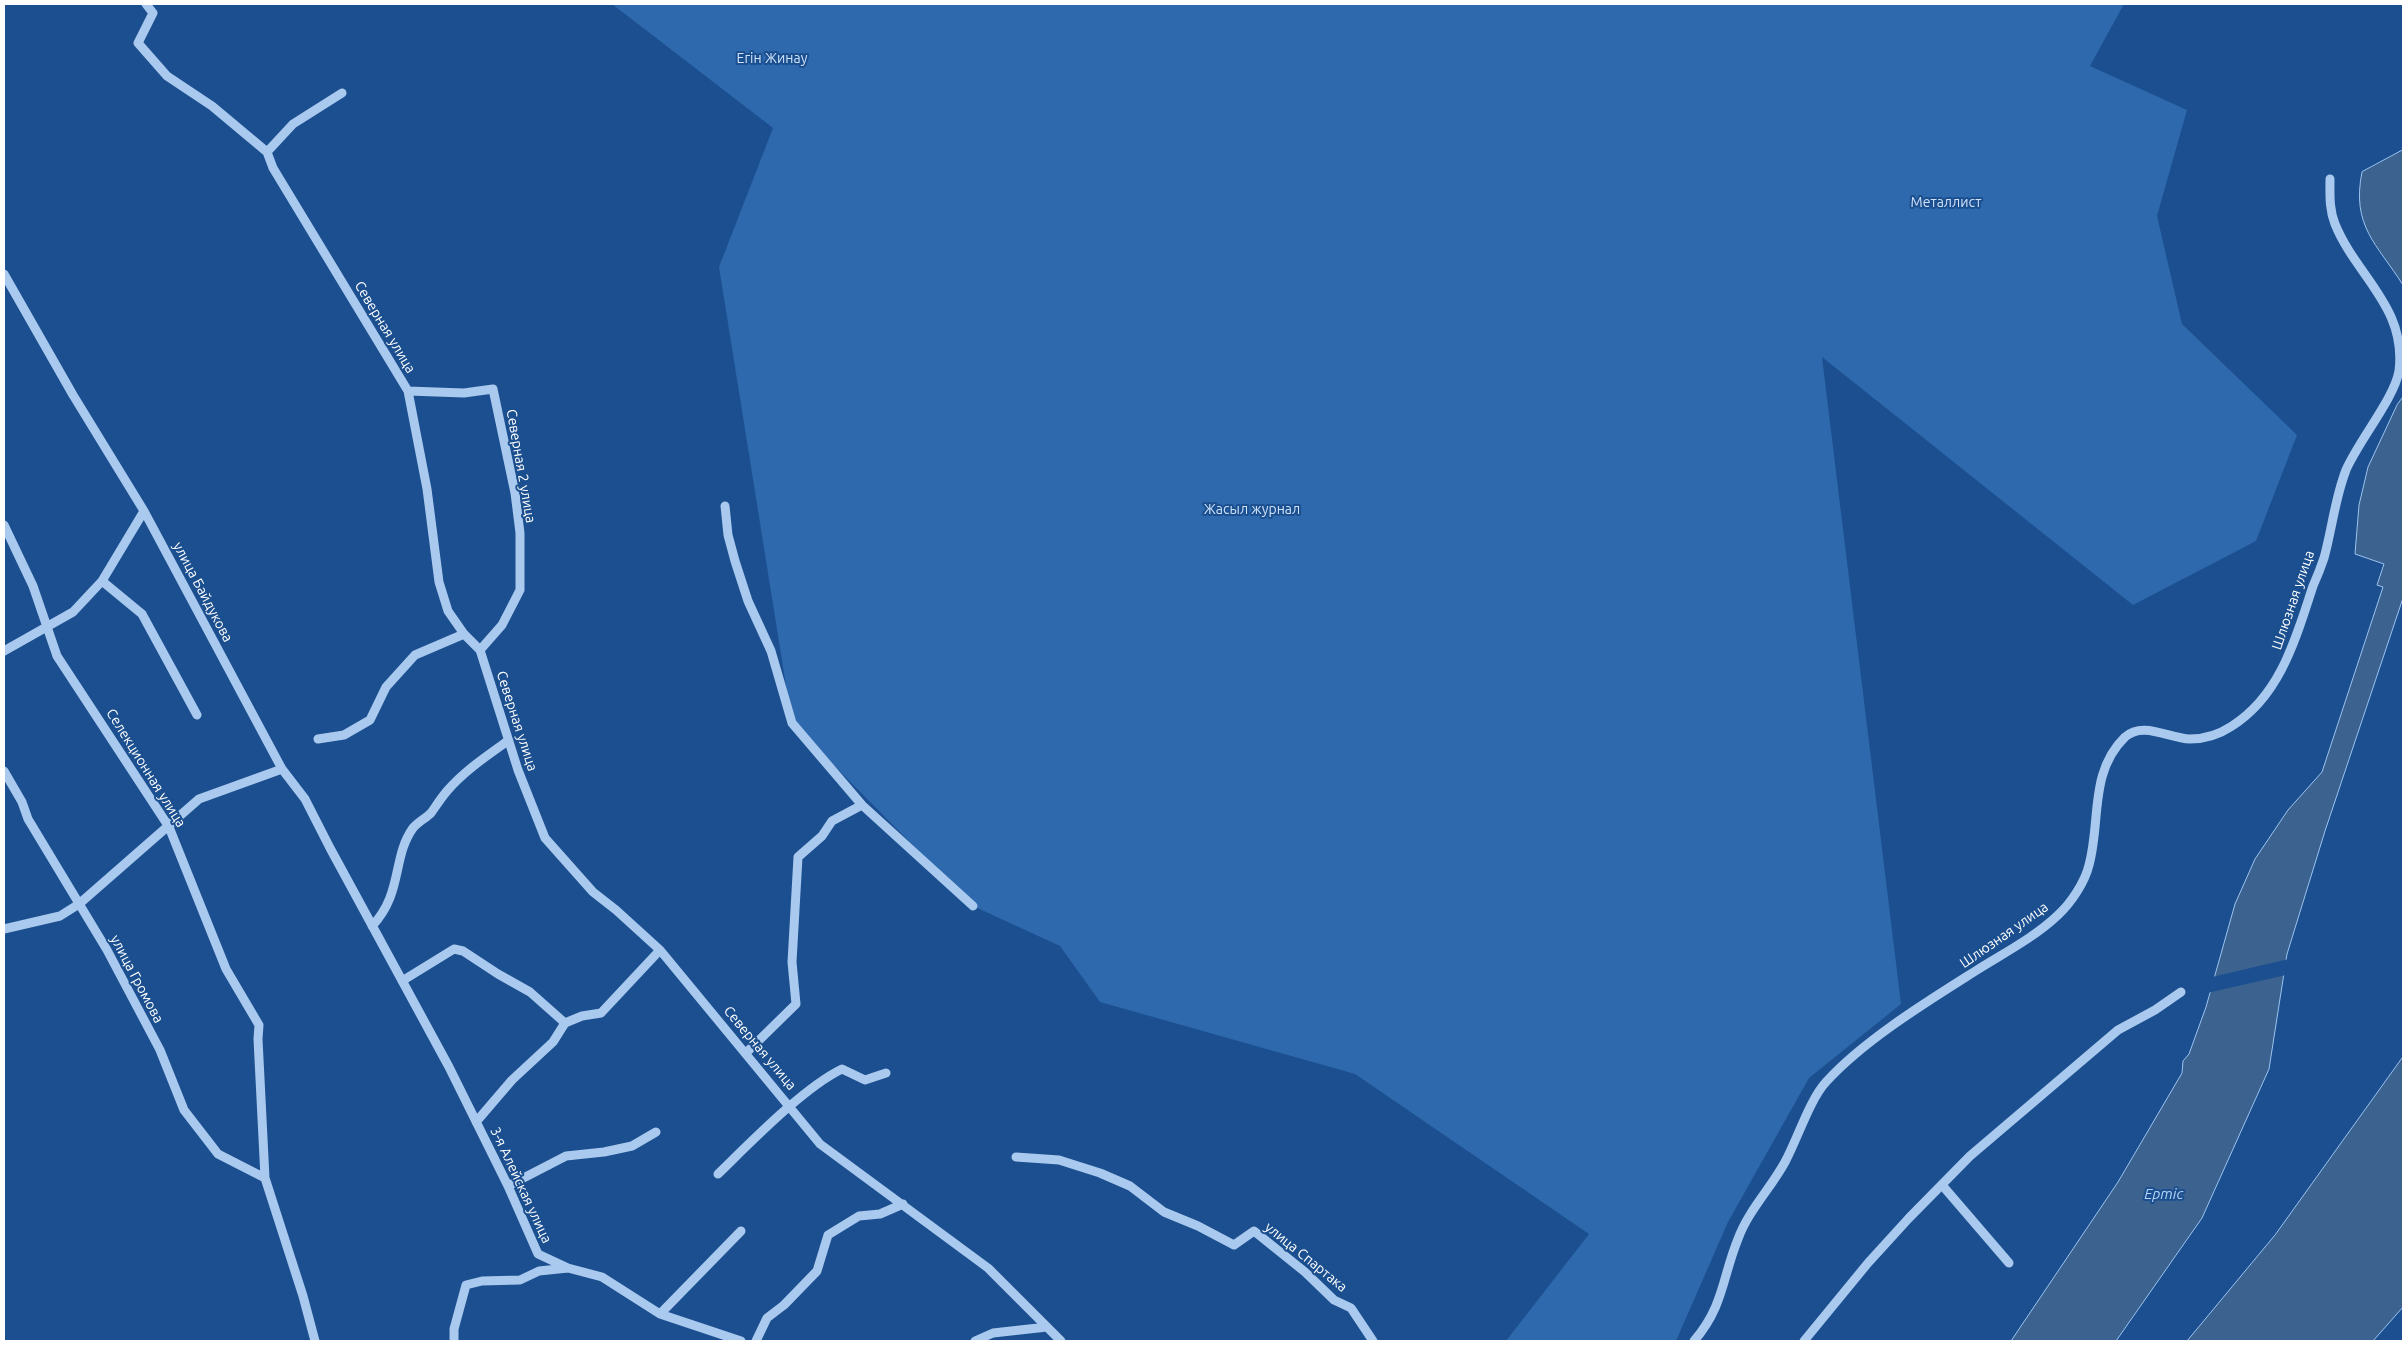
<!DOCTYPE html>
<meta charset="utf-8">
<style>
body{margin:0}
#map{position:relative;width:2407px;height:1345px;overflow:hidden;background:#1b4f8f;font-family:Ubuntu,sans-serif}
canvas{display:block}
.frame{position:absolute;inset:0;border:5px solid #fff;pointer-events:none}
</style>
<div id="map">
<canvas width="2407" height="1345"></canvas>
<div class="frame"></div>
</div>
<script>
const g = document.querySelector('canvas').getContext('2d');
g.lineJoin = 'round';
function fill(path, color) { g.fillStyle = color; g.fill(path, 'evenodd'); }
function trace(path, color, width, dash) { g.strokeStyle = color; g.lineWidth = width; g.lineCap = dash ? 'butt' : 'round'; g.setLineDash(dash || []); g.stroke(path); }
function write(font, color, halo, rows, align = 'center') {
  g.font = font + ' Ubuntu,sans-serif'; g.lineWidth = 4; g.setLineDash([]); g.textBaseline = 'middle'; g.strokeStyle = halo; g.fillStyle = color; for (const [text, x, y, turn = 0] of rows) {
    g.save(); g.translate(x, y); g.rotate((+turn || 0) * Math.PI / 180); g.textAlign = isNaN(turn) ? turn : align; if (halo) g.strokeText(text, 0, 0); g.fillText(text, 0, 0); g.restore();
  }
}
fill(new Path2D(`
 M 612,4 L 2124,4 L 2090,66 L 2187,110 L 2157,216 L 2182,324 L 2297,435 L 2256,541 L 2133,605 L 1822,357 L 1901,1004 L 1809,1078 L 1728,1222 L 1676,1341 L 1506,1341 L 1589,1234 L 1355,1074 L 1100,1002 L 1060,946 L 973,906 L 792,723 L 719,267 L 773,128 Z`), '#2e69ad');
const water = new Path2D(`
 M 2403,150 L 2403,285 C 2377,244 2351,226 2362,172 Z
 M 2403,397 L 2403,598 L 2325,831 L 2287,954 L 2269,1069 L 2202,1218 L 2116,1341 L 2011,1341 L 2118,1182 L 2182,1073 L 2183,1061 L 2189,1054 L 2206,1007 L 2235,904 L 2255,859 L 2288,810 L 2322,772 L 2383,587 L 2377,585 L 2384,564 L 2355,554 L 2359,505 L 2368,467 L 2397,405 Z
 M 2403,1057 L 2403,1307 L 2373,1341 L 2187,1341 L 2275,1235 Z`);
fill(water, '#3c6290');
trace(water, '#9cc4f0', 1);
fill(new Path2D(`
 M 2289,959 L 2286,975 L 2207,993 L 2212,977 Z`), '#1b4f8f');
trace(new Path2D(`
 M 146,4 L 153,13 L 138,43 L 167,76 L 212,106 L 267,152 L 273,168 L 408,391 L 427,489 L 439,582 L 448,611 L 464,634 L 480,650 L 518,770 L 545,838 L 593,892 L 616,910 L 660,950 L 820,1144 L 988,1268 L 1061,1341
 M 267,152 L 293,124 L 342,93
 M 4,274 L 73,395 L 144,511 L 282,769 L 305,799 L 330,848 L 449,1067 L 508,1186 L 538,1254 L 568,1268 L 539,1271 L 520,1280 L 482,1281 L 466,1285 L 454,1329 L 454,1341
 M 408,391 L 464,393 L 493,389 L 515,493 L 520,533 L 520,590 L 502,625 L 480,650
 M 725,506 L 728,535 L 735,561 L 748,601 L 771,651 L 792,723 L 862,805 L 973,906
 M 4,525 L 33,586 L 57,656 L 169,827 L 226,969 L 259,1025 L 258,1039 L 265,1178
 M 102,581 L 142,614 L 197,715
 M 4,651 L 73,612 L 102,581 L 144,511
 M 318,739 L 344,735 L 370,720 L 386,687 L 415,655 L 464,634
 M 4,771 L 22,802 L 28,819 L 107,950 L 160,1050 L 184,1110 L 218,1154 L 265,1178 L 303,1296 L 315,1341
 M 372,926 C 403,894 392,857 413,828 C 418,822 426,818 431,813 C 436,806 441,798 447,791 C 464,771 488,755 509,740
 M 4,929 L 60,916 L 79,904 L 199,799 L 282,769
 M 402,981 L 454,949 L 463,951 L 498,974 L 530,992 L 565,1023
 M 746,1053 L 796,1004 L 792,962 L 798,857 L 822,836 L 832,821 L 862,805
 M 476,1122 L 512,1080 L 553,1042 L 565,1023 L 582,1016 L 601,1013 L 660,950
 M 1016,1157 L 1059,1160 L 1100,1173 L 1130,1186 L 1164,1212 L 1198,1226 L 1234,1245 L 1254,1231 L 1305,1272 L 1334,1300 L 1351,1308 L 1373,1341
 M 718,1174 C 750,1143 803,1088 842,1069 L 865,1080 L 886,1073
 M 1942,1185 L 2009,1263
 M 508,1186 L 566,1156 L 604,1152 L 632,1146 L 656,1132
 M 568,1268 L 602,1277 L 660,1314 L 741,1341
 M 660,1314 L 741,1231
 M 756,1341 L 767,1318 L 784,1305 L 817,1271 L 828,1235 L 859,1216 L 880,1214 L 903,1204
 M 975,1341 L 993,1333 L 1047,1327
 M 1694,1341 C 1724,1306 1722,1278 1738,1239 C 1748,1211 1771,1188 1785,1162 C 1797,1140 1810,1099 1826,1082 C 1864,1040 1928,1001 1977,970 C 2004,953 2035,937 2058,915 C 2071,903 2085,882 2089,865 C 2101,821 2089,772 2125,737 C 2143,721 2168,738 2190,739 C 2204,739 2220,734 2232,726 C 2281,695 2296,637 2313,586 C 2317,577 2321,567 2324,558 C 2332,529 2335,498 2346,470 C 2359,440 2394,399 2399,371 C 2407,307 2356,276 2335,224 C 2329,209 2330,195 2330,179
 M 1804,1341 L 1868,1263 L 1909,1218 L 1970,1156 L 2118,1030 L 2155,1010 L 2181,992`), '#a9c9ee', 9);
write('14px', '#cfe3fa', '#1b4f8f', [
 ["Егін Жинау",772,58],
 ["Металлист",1946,202],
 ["Жасыл журнал",1252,509]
]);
write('14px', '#fff', '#1b4f8f', [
 ["Северная улица",385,327,59],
 ["Северная 2 улица",521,466,80],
 ["улица Байдукова",203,592,62],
 ["Шлюзная улица",2293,600,-71],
 ["Северная улица",517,721,72],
 ["Селекционная улица",146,768,58],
 ["Шлюзная улица",2004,935,-35],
 ["улица Громова",137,979,62],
 ["Северная улица",760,1048,50],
 ["3-я Алейская улица",521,1185,65],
 ["улица Спартака",1306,1257,39]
]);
write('italic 15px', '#b5d3f5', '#1b4f8f', [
 ["Ертіс",2164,1194]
]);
</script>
